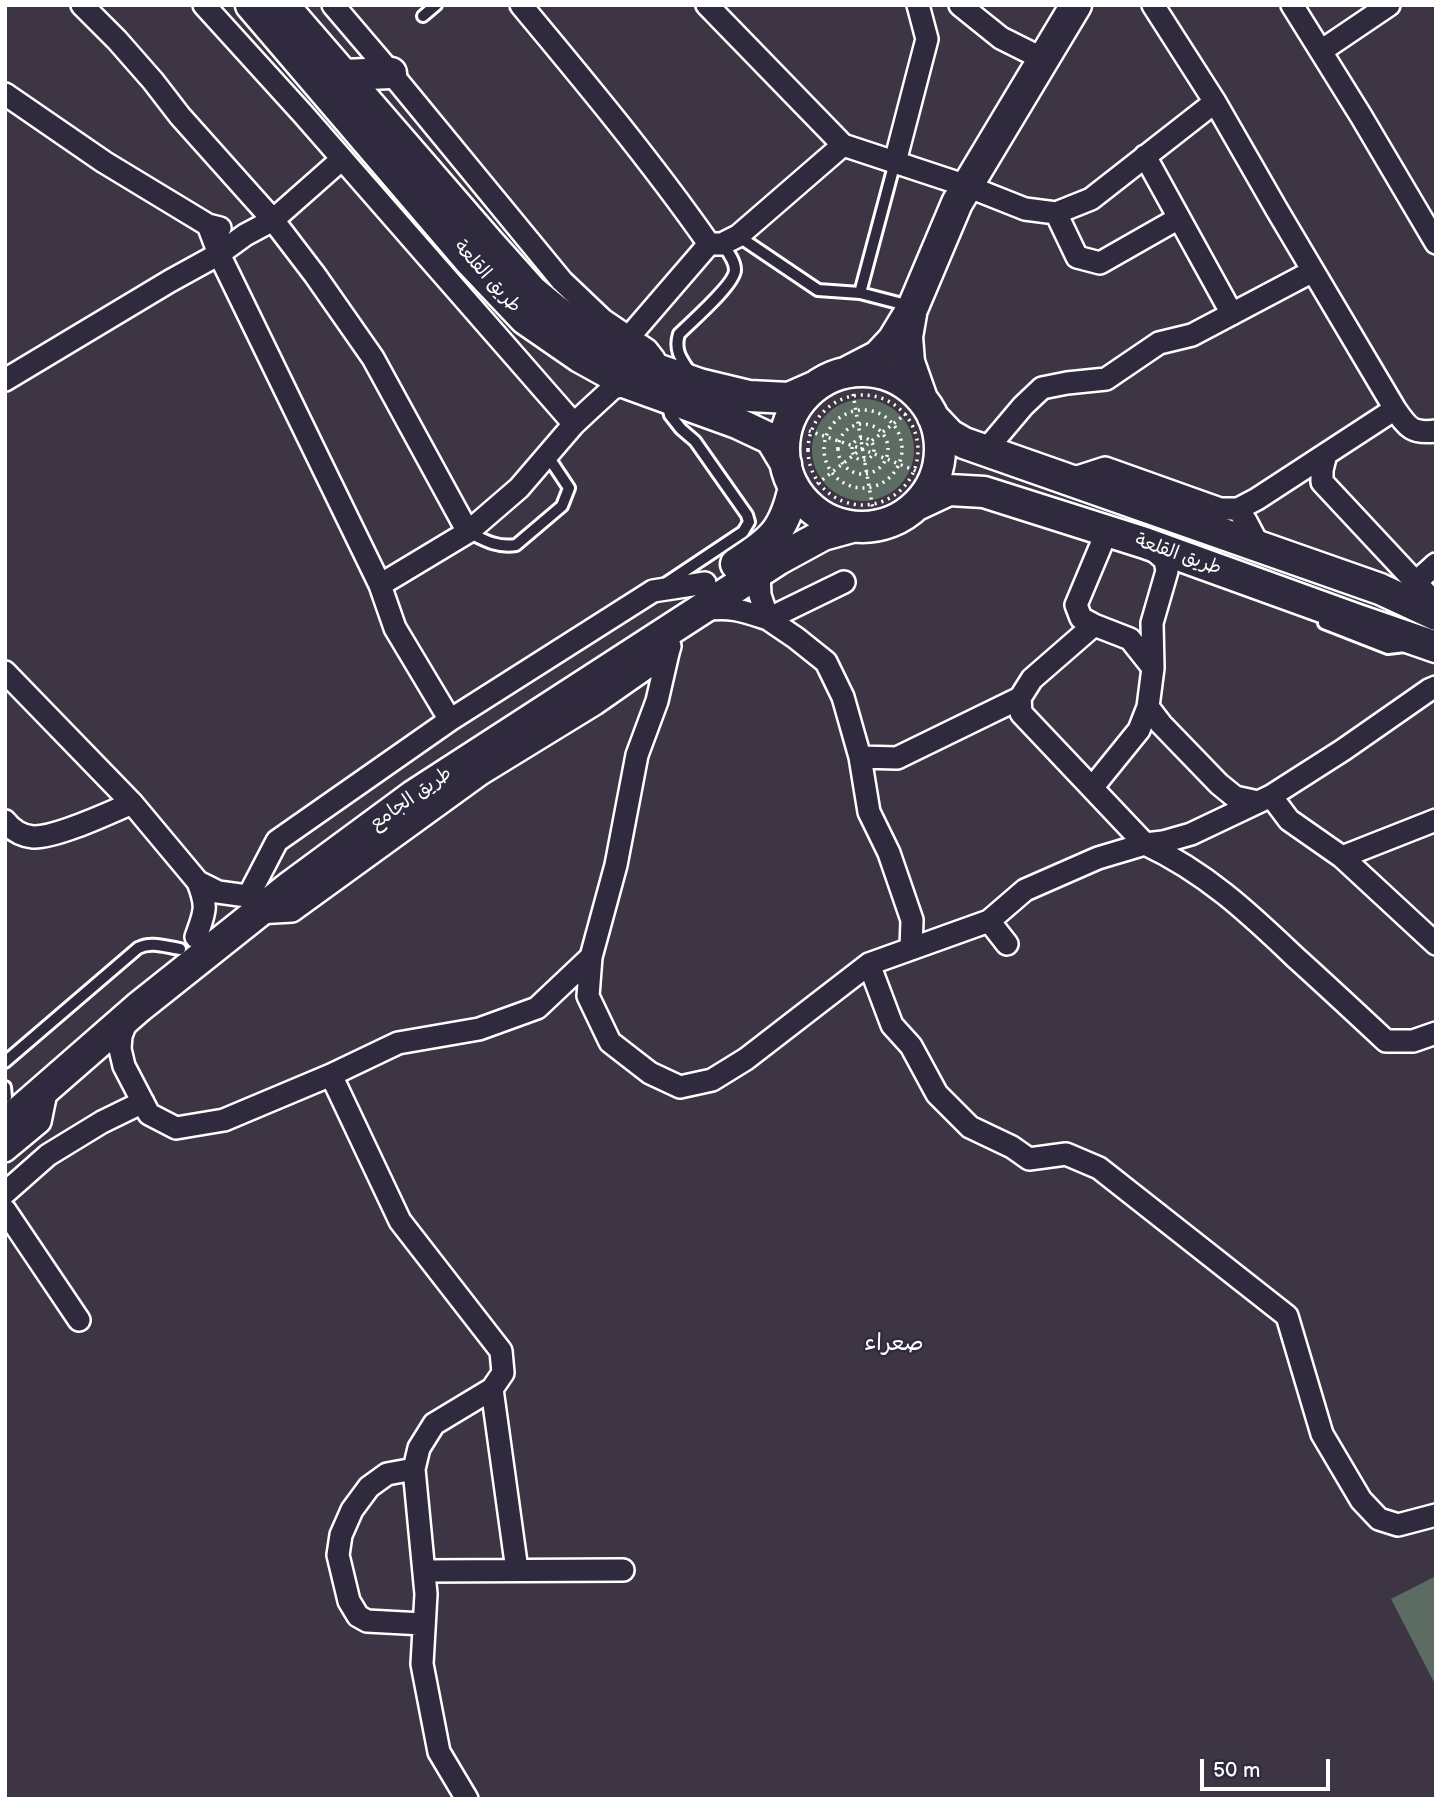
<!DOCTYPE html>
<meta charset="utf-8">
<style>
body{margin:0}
#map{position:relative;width:1441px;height:1804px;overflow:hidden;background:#3d3544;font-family:"Balsamiq Sans",sans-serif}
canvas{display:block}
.frame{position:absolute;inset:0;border:7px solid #fff;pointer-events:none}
.scale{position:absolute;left:1200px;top:1759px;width:130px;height:32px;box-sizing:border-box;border:4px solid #fff;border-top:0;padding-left:9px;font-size:21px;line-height:24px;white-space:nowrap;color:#fff;-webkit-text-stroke:5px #2f2a3d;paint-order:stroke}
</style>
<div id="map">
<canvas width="1441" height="1804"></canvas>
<div class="frame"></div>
<div class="scale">50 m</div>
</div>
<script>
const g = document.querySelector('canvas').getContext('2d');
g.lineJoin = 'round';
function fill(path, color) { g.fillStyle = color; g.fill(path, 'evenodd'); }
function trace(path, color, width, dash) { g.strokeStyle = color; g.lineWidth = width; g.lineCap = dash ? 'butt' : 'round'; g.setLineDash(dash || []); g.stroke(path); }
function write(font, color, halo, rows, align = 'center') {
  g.font = font + ' "Balsamiq Sans","Playpen Sans Arabic",sans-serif'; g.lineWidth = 5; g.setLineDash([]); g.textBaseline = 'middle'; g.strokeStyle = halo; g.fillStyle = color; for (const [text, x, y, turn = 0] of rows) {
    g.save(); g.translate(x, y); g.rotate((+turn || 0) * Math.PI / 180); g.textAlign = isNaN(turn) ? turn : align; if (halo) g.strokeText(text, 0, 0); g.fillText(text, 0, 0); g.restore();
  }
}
fill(new Path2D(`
 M812 450a51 51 0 1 1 102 0a51 51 0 1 1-102 0Z
 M 1436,1576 L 1436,1686 L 1391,1599 Z`), '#5d6c62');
const lane = new Path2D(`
 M 423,16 L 436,5
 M 738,236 L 818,290 L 860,293 L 910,306
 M 860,293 L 895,162
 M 690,372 C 681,359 674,350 679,334 C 691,322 735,284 735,270 C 735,260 727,251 722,244
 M 468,532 C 484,540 497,548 516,545 L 562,506 L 569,488 L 547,455
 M 665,584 L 743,532 L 749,522 L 747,515 L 695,441 L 681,429 L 670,415 L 667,402
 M 1324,623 L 1388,648 L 1405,646
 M 5,1062 L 138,948 C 151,941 166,947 180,949
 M 5,1087 L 6,1097`);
const street = new Path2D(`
 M 82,5 L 117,40 L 153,81 L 180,116 L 273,220 L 315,275 L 373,358 L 468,532
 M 204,5 L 303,114 L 574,424
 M 333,5 L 391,73 L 562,281 L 603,320 L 647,350 L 654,359
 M 521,5 C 586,83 651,161 709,244
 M 707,5 L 843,145 L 967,186 L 1025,209 L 1056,213 L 1091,199 L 1215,102
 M 960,5 L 1001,38 L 1043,59
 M 1153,5 L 1215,102 L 1277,210 L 1395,409 C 1408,428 1412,434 1436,431
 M 1292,5 L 1361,116 L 1436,243
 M 1321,51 L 1389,5
 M 5,94 L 104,162 L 208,225 L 220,228
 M 1145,156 L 1232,314
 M 895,162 L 927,39 L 918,5
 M 1056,213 L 1077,257 L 1100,263 L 1179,218
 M 208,225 L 219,254 L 380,585 L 395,628 L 450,720
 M 709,244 L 722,244 L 738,236 L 843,145
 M 628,338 L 709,244
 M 5,380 L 170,281 L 219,254 L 245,235 L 273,220 L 342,159
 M 985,451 L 1023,406 L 1042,388 L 1067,383 L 1106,379 L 1159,343 L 1192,335 L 1313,271
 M 1326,454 L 1322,470 L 1322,482 L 1436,604
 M 1068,480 L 1105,468 L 1220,509 L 1238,509 L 1247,523 L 1259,546
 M 1238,509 L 1257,499 L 1395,409
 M 1107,531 L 1076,605 L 1081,618 L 1094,625 L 1130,639 L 1153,668
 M 759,572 L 760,595 L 768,619
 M 844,582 L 768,619 L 796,638 L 826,662 L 843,697 L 860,757 L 869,812 L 889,853 L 912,920 L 911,949
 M 1416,582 L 1436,564
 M 380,585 L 468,532 L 519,488 L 574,424 L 590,409 L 613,388 L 629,384
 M 702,610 C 730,606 741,610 768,619
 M 1094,625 L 1032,679 L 1020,698 L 1021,713 L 1145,844 C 1205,872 1248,912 1295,957 C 1326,985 1356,1013 1386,1041 L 1413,1041 L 1436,1033
 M 5,672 L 132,803 L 198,882
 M 1148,707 L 1161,724 L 1219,784 L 1235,797 L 1258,802
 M 860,757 L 897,758 L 1020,698
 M 1092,788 L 1139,730 L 1148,707 L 1153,668 L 1152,623 L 1167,571 L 1165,560 L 1150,547
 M 1271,796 L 1289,820 L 1342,857 L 1436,944
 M 5,821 C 12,830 21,836 33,837 C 56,838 109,813 132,803
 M 1342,857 L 1436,820
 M 250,893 L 277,841 L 450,720 L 653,591 L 705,583
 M 257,913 L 292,911 L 481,774 L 595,704 L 668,653 L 670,646
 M 989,921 L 1007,944
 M 196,937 C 205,911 208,908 198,882 L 218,892 L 247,896
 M 591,957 L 588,996 L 610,1042 L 650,1073 L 680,1087 L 712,1080 L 746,1059 L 869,964 L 989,921 L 1025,890 L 1098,858 L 1145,844 L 1163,842 L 1191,834 L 1271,796 L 1343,750 L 1429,690 L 1436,687
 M 869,964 L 892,1025 L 911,1046 L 937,1094 L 970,1127 L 1012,1147 L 1029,1159 L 1066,1154 L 1099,1168 L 1287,1316 L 1322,1434 L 1361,1500 L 1379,1519 L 1398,1525 L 1436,1515
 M 128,1017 L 121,1036 L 120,1049 L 124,1066 L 149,1114 L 176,1128 L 224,1120 L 331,1075 L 400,1221 L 501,1351 L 503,1373 L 492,1389 L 434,1424 L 419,1448 L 414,1469 L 426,1594 L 422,1664 L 439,1752 L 467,1799
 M 331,1075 L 398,1043 L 479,1029 L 537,1008 L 591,957 L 616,865 L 637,755 L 657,701 L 668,653
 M 5,1151 L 40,1122 L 47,1088
 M 5,1193 L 48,1155 L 102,1122 L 143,1102
 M 5,1210 L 79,1320
 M 492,1389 L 517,1570
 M 414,1469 L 387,1474 L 369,1487 L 352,1510 L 341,1535 L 338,1555 L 349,1601 L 358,1616 L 367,1621 L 423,1624
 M 424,1571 L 623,1570`);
const secondary = new Path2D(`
 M 251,5 L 470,261 L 525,319 L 580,357 L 629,384 L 737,423 L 771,439 L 786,464
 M 283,5 L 489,243 L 532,291 L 555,310 L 593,339 L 659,370 L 699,384 L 749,396 L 789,398 L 814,387
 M 343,75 L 391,73
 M 911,314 L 907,337 L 909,362 L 922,399
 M 849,371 L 878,356 L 893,340 L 913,307 L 957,203 L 1076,5
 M784 449a78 78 0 1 1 156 0a78 78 0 1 1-156 0Z
 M 933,417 L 950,435 L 964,443 L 1380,589 L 1436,615
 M 917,505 L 949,490 L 984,492 L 1145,543 L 1358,620 L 1436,647
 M 736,564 C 773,539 784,532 794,487
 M 5,1124 L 139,1007 L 291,886 L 413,796 L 779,559 L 823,535 L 852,527`);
trace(lane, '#fff', 16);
trace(street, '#fff', 26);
trace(secondary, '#fff', 35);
trace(new Path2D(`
 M 853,394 L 875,521
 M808 450a55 55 0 1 1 110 0a55 55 0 1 1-110 0Z
 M824 449a39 39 0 1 1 78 0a39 39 0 1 1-78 0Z
 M 789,424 L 862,449 L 926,475
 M838 449a25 25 0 1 1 50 0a25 25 0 1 1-50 0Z
 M852 449a11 11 0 1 1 22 0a11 11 0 1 1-22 0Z
 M 817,484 L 907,413`), '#fff', 3.5, [2, 5]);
trace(lane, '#2f2a3d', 10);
trace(street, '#2f2a3d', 21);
trace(secondary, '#2f2a3d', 30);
write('19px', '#fff', '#2f2a3d', [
 ["طريق القلعة",487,277,48],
 ["طريق القلعة",1178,555,19],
 ["طريق الجامع",411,799,-35]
]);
write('23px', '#fff', '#2f2a3d', [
 ["صعراء",894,1344]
]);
</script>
